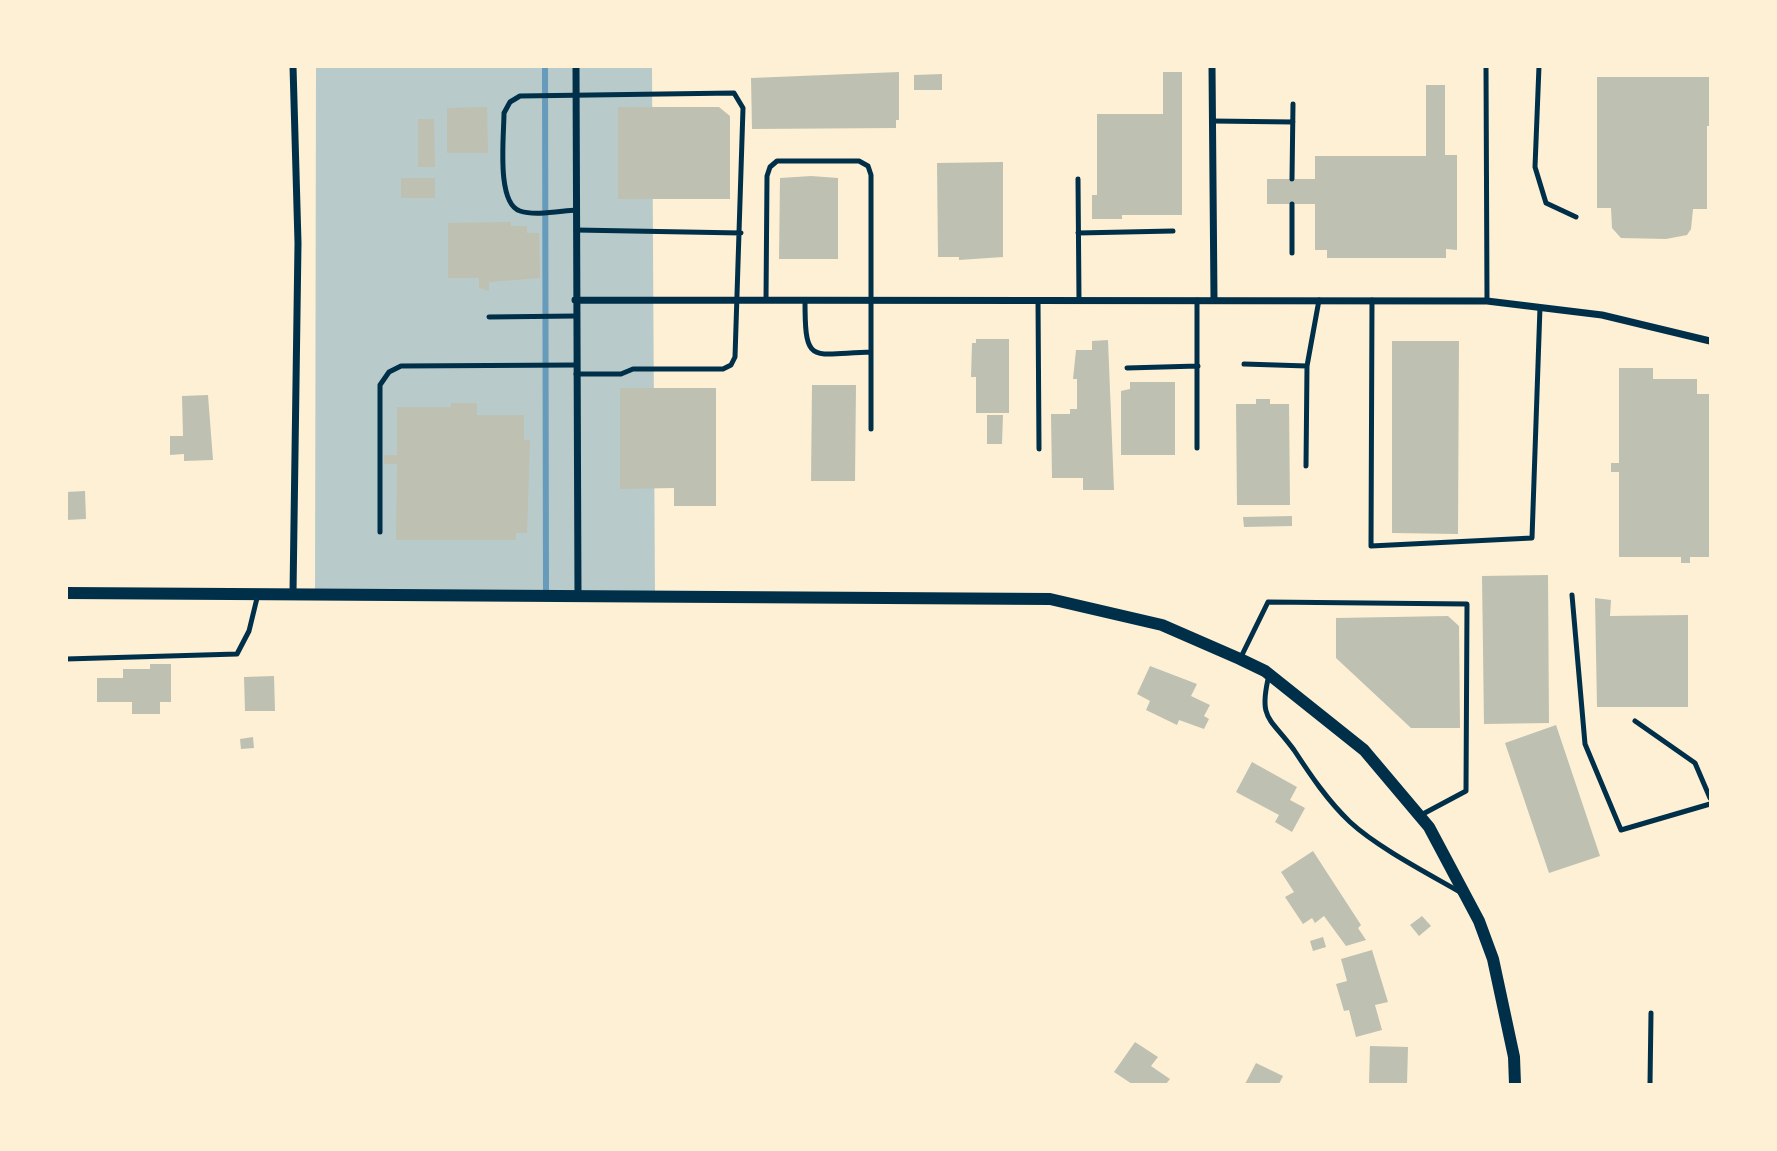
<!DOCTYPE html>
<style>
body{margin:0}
#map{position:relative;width:1777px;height:1151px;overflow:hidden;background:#fdf0d5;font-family:"Libre Baskerville",serif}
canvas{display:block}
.frame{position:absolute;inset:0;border:68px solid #fdf0d5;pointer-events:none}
</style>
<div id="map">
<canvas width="1777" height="1151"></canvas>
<div class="frame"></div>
</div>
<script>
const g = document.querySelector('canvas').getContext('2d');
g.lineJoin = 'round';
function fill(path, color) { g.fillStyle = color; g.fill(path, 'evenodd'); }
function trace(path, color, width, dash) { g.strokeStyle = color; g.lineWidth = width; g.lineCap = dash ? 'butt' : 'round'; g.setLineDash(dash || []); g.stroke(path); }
fill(new Path2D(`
 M 316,67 L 652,67 L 655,597 L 315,593 Z`), '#b9caca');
trace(new Path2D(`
 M 545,66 L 546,596`), '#669bbc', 6);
fill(new Path2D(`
 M 899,72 L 899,120 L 896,120 L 896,128 L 752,129 L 751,78 Z
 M 1163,72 L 1182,72 L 1182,215 L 1122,215 L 1122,219 L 1092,219 L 1092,195 L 1097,195 L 1097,114 L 1163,114 Z
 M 942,74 L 942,90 L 914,90 L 914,75 Z
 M 1597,77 L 1710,77 L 1710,126 L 1707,126 L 1707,209 L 1693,209 L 1691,229 L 1687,235 L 1666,239 L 1621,238 L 1612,228 L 1611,208 L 1597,208 Z
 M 1426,85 L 1445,85 L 1445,155 L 1457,155 L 1457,250 L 1446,249 L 1446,258 L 1327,258 L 1327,250 L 1315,250 L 1315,204 L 1267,204 L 1267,179 L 1315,179 L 1315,156 L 1426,156 Z
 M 487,107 L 488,153 L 447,153 L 447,108 Z
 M 618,107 L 719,107 L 730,116 L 730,199 L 618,199 Z
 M 418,119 L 434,119 L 435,167 L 418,167 Z
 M 1003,162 L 1003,257 L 959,260 L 959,257 L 938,257 L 937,163 Z
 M 811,176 L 838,178 L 838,259 L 779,259 L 780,178 Z
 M 401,178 L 435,178 L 435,198 L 401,198 Z
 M 511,222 L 511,226 L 527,226 L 527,233 L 539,233 L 540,278 L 489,282 L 489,291 L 479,288 L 479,278 L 448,278 L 448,223 Z
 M 976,339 L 1009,339 L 1009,413 L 976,413 L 976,377 L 971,377 L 972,343 L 976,343 Z
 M 1108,340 L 1114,490 L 1083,490 L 1083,478 L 1052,478 L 1051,414 L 1070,414 L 1070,409 L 1077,409 L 1077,379 L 1073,379 L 1076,350 L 1092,350 L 1092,341 Z
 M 1392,341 L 1459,341 L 1458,534 L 1392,533 Z
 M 1619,368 L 1653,368 L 1653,379 L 1697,379 L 1697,394 L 1710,394 L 1710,557 L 1690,557 L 1690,563 L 1681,563 L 1681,557 L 1619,557 L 1619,472 L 1611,472 L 1611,463 L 1619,463 Z
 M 1130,382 L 1175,382 L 1175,455 L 1121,455 L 1121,391 L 1130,389 Z
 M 812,385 L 856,385 L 855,481 L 811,481 Z
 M 620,388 L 716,388 L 716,506 L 674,506 L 674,488 L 620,489 Z
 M 208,395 L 213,460 L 184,461 L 184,454 L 170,455 L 170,436 L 183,436 L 182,396 Z
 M 1256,399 L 1270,399 L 1270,404 L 1289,404 L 1290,505 L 1237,505 L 1236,404 L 1256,404 Z
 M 451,403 L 477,403 L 477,415 L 524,415 L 524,440 L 530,440 L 527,533 L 516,533 L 516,540 L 396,540 L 397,464 L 384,464 L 384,455 L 397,455 L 397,407 L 451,407 Z
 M 987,415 L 1003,415 L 1002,444 L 987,444 Z
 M 85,491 L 86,519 L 66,520 L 66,492 Z
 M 1292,516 L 1292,526 L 1244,527 L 1243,517 Z
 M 1548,575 L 1549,723 L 1484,724 L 1482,576 Z
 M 1595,598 L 1611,600 L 1610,616 L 1688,615 L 1688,707 L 1597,707 Z
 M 1448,616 L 1459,626 L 1460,728 L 1411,728 L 1336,658 L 1336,618 Z
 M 150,664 L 171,664 L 171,702 L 160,702 L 160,714 L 132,714 L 132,702 L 97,702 L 97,678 L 123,678 L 123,669 L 150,669 Z
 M 1150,666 L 1197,684 L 1191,696 L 1210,705 L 1204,716 L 1209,719 L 1204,729 L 1179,720 L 1177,725 L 1146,710 L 1150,701 L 1137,694 Z
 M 274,676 L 275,711 L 245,711 L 244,677 Z
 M 1556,725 L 1600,856 L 1549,873 L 1505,743 Z
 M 253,737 L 254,748 L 241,749 L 240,739 Z
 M 1252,762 L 1297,787 L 1290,800 L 1305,808 L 1292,832 L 1275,822 L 1279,815 L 1236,792 Z
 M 1313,851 L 1361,925 L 1358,928 L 1366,940 L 1346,946 L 1324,916 L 1315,923 L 1312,918 L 1303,924 L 1285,897 L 1294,892 L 1281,872 Z
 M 1422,916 L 1431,926 L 1419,936 L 1410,925 Z
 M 1323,937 L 1326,947 L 1313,951 L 1310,941 Z
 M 1372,950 L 1388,1002 L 1375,1005 L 1382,1030 L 1356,1037 L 1349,1010 L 1344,1011 L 1336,984 L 1347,981 L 1341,959 Z
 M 1135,1042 L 1158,1057 L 1151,1066 L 1170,1079 L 1166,1084 L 1132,1084 L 1114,1072 Z
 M 1370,1046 L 1408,1047 L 1407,1084 L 1369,1084 Z
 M 1256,1063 L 1283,1076 L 1279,1084 L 1245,1084 Z`), '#bec0b2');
trace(new Path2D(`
 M 1486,66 L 1487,301
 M 1539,66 L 1535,167 L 1546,203 L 1576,217
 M 1212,121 L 1293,122
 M 1078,179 L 1079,300
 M 1292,179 L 1293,104
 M 1292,204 L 1292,253
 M 576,210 C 560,211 535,216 520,211 C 496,203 504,136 504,113 L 510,102 L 520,96 L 734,93 L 743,108 L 735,357 L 731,365 L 723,369 L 633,369 L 621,374 L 576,374
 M 576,230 L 741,233
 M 1078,233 L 1173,231
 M 766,300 L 767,176 L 770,167 L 777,161 L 859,161 L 868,166 L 871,175 L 871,429
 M 805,300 C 805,366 810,354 871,352
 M 1038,300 L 1039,449
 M 1372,300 L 1371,546 L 1532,538 L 1540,307
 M 489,317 L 576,316
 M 1244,364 L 1307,366
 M 1127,368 L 1198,366
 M 1197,448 L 1197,300
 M 1306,466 L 1307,366 L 1319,300
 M 380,532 L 380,385 L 389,372 L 401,366 L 576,365
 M 1572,595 L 1585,744 L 1621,830 L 1710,804
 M 66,659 L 237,654 L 249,631 L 258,594
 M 1240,659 L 1268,602 L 1467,604 L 1466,791 L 1421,815
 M 1269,675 C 1258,720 1270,717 1294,750 C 1311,776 1328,801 1350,822 C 1377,847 1427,873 1460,892
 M 1635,721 L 1695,763 L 1710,798
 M 1650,1084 L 1651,1013`), '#003049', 5);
trace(new Path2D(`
 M 576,66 L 578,597
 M 1212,66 L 1214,300
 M 575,300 L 1487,301 L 1602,315 L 1710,341
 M 293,593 L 298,243 L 293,66`), '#003049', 7);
trace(new Path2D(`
 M 66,593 L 1050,599 L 1162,625 L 1240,659 L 1265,671 L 1364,750 L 1429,827 L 1479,921 L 1493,959 L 1514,1057 L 1515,1084`), '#003049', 12);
</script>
